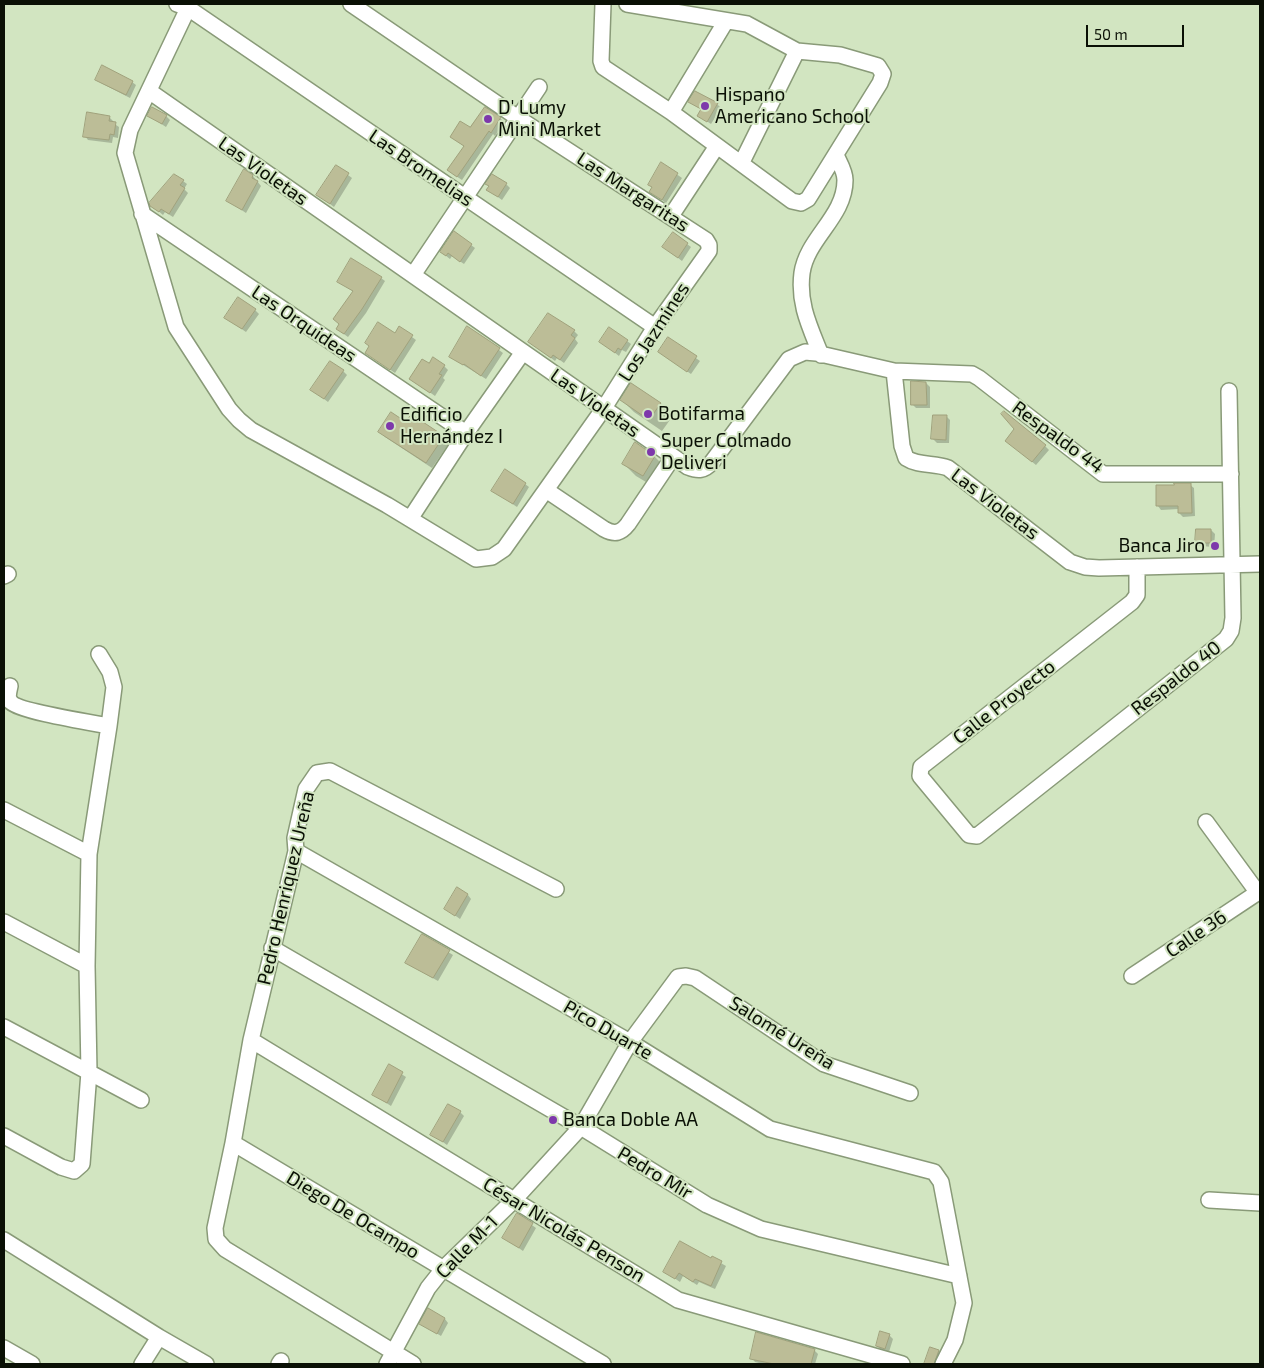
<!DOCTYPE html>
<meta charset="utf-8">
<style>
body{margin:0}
#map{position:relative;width:1264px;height:1368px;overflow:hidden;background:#d2e5c1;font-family:"Exo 2",sans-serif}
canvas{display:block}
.frame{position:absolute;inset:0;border:5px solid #0a1005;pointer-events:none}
.scale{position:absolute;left:1086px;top:25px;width:98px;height:22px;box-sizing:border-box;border:2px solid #0a1005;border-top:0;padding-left:6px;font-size:15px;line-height:18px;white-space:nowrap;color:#0a1005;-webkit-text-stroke:4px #d2e5c1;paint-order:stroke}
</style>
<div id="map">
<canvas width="1264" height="1368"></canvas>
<div class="frame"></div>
<div class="scale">50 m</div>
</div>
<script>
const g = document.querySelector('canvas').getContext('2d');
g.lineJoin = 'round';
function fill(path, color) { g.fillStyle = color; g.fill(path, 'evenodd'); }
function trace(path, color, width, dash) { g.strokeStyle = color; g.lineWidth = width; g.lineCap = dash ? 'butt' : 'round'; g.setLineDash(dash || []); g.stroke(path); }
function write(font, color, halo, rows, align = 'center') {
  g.font = font + ' "Exo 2",sans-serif'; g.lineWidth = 4; g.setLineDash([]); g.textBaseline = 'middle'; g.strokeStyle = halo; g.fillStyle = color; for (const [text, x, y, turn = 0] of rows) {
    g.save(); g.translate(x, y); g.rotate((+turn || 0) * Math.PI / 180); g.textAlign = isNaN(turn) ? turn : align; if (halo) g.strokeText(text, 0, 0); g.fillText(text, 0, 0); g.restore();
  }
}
fill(new Path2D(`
 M 97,80 L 132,82 L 136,85 L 130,98 L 101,83 Z
 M 689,102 L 717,104 L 721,108 L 711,124 L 699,116 L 702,110 Z
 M 149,116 L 166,116 L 170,120 L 166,127 Z
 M 109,117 L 113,121 L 113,123 L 119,127 L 118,138 L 113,137 L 112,143 L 88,140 L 85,136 Z
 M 500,118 L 504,122 L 495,136 L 493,134 L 462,180 L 453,174 L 465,147 L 451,137 Z
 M 662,164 L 682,178 L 666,203 L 651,192 Z
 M 336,166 L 352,178 L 334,207 L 318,195 Z
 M 245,171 L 253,176 L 261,186 L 246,213 L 228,201 Z
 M 183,181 L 187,184 L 184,189 L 188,193 L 173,217 L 165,212 L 163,215 L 156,209 Z
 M 506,184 L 510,188 L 502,200 L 488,190 Z
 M 687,244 L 691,247 L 682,261 L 664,247 Z
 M 471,245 L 475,248 L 464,264 L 452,256 L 450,259 L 441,252 Z
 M 381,278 L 385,281 L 366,313 L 348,337 L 341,332 L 354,292 L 339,282 Z
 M 255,310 L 259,314 L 246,332 L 230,321 Z
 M 468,327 L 503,353 L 486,379 L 450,357 Z
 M 400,328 L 416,340 L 395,373 L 366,353 L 395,334 Z
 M 574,331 L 578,335 L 575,339 L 578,343 L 564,363 L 557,358 L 555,361 L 530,342 Z
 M 668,338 L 700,361 L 691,374 L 663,355 Z
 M 627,341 L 631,344 L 626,352 L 622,350 L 619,356 L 601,342 Z
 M 430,365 L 444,366 L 448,370 L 443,378 L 445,380 L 435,396 L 411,379 Z
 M 343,371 L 347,375 L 328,402 L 316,393 Z
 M 926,383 L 930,387 L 930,408 L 916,408 L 912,404 Z
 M 622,400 L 660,404 L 672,417 L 662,431 L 634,412 Z
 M 946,416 L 950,420 L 949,443 L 937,443 L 933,439 Z
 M 406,423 L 443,437 L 449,443 L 432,468 L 385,437 L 380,431 Z
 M 1015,429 L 1045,446 L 1049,450 L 1036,465 L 1010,444 Z
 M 655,457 L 667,469 L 656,488 L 636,476 L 624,464 Z
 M 525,484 L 529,487 L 517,507 L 493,491 Z
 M 1190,485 L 1194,488 L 1195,516 L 1183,517 L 1179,513 L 1179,509 L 1161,510 L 1158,506 Z
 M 1211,530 L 1215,534 L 1214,547 L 1200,546 L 1196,542 Z
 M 468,895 L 471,899 L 460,919 L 446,909 Z
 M 422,936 L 453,955 L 438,981 L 411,966 L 407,962 Z
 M 389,1066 L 406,1077 L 391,1106 L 374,1095 Z
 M 460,1112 L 464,1116 L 447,1145 L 432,1134 Z
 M 518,1215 L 536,1228 L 523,1251 L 504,1238 Z
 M 712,1258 L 726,1266 L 715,1289 L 699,1282 L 697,1285 L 683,1276 L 680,1282 L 664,1271 L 711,1260 Z
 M 445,1319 L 448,1323 L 441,1336 L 421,1324 Z
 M 889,1335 L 893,1339 L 889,1352 L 881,1350 L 877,1346 Z
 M 930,1349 L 939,1351 L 942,1355 L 938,1364 L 928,1364 L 926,1363 Z
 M 814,1350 L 818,1354 L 815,1364 L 763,1364 L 755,1362 L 752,1358 Z`), '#0003');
const building = new Path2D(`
 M 102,65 L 133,81 L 126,95 L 95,80 Z
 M 695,91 L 718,103 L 707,122 L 697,116 L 701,109 L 688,102 Z
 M 152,107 L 167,115 L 162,124 L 147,116 Z
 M 485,107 L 501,117 L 491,133 L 489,131 L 457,177 L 447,170 L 464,146 L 450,137 L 460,121 L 470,127 Z
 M 87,112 L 110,116 L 109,121 L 116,122 L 114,135 L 110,134 L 109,140 L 83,137 Z
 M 661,162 L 678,173 L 662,200 L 649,192 L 652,187 L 648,185 Z
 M 336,165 L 349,173 L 330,204 L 316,195 Z
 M 244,169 L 253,175 L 252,178 L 258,181 L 242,210 L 226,201 Z
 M 174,174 L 184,180 L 180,185 L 185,188 L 169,214 L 161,209 L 159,212 L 150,206 L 149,203 Z
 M 492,174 L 507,183 L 498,197 L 486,190 L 489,186 L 485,184 Z
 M 454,231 L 472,244 L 460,262 L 448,253 L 446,256 L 440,252 Z
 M 673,232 L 688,243 L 678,258 L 662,247 Z
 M 351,258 L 382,277 L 362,309 L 344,334 L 336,329 L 339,324 L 333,319 L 353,291 L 337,282 Z
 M 238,297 L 256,309 L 242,329 L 224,318 Z
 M 548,313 L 575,330 L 571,335 L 575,338 L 560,360 L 553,355 L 551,358 L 528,342 Z
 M 378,322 L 395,333 L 399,326 L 413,335 L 390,370 L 365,353 L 369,346 L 365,343 Z
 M 467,326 L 500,348 L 481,376 L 464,364 L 463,365 L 449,357 Z
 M 609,327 L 628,340 L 621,350 L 618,348 L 615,353 L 599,342 Z
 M 668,337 L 697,356 L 687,372 L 658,352 Z
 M 433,357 L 445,365 L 439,374 L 442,375 L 430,393 L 409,379 L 422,359 L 429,363 Z
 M 330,361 L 344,370 L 324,399 L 310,390 Z
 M 911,381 L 926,382 L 927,405 L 911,405 Z
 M 631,383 L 661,403 L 649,420 L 620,400 Z
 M 1004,411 L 1046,445 L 1032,462 L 1005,441 L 1014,429 L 1001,414 Z
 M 391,412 L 406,422 L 411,414 L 444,436 L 426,463 L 378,432 Z
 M 933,415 L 947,415 L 946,440 L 931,439 Z
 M 635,442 L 655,456 L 643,476 L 622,464 Z
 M 505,469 L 526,483 L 513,504 L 491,491 Z
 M 1174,483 L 1191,483 L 1192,513 L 1178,513 L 1178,506 L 1156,506 L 1156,485 L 1174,485 Z
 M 1196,529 L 1211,529 L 1211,543 L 1195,543 Z
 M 457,887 L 468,894 L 455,916 L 444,909 Z
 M 422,934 L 450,950 L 433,978 L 405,963 Z
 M 389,1064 L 403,1072 L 387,1103 L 372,1095 Z
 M 448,1104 L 461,1111 L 443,1142 L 430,1135 Z
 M 517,1213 L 533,1223 L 519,1248 L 502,1238 Z
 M 680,1241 L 711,1258 L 712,1256 L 722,1261 L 711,1286 L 695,1279 L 693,1282 L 679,1273 L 675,1279 L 663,1272 Z
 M 428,1308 L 445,1318 L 437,1334 L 419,1324 Z
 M 880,1331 L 890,1334 L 885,1349 L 876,1346 Z
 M 756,1332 L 815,1349 L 811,1364 L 774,1364 L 750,1359 Z
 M 930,1347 L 939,1350 L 934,1364 L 924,1364 Z`);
fill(building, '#bcbd97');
trace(building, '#a0a17c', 1);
const minor = new Path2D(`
 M 177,4 L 188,8 L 655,327
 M 190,4 L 130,130 L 125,153 L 176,327 L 229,409 L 239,420 L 251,430 L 387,505 L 476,559 L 492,557 L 504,549 L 604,408 L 655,327 L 709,251 L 709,245 L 706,240 L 518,118 L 351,4
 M 603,4 L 601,61 L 603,67 L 671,112
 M 627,4 L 747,24 L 797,51 L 840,55 L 878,66 L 883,74 L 880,83 L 808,199 L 801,203 L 792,201 L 671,112 L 726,21
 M 149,91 L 688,467 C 698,471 704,471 712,462 L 789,359 L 805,352 L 816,353 L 894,371 L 902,446 L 906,458 C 918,466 935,463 948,468 L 1070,562 L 1085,567 L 1099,568 L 1260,564
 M 742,162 L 797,51
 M 142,214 L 466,433
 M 671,216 L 717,146
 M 413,275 L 539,87
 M 821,355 C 810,327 798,304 802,273 C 807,238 845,217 845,180 C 845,171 839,162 836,155
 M 894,371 L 972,374 L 979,378 L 1103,474 L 1231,474
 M 546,490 L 604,529 C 615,535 621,533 628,524 L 673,457
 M 410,519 L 466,433 L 523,352
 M 1137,567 L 1137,595 L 1132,602 L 921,767 L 920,776 L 969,835 L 977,836 L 1226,639 L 1231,631 L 1233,618 L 1229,391
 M 4,576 L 8,574
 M 10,686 C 9,691 7,697 10,701 C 16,711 94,723 109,726
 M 4,810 L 89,854
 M 1206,822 L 1258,893
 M 296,851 L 630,1042 L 770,1129 L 934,1172 L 941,1182 L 964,1303 L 955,1340 L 943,1364
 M 4,922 L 87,966
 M 272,948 L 581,1127 L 707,1205 L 761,1229 L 959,1276
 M 1132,976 L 1260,891
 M 4,1027 L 141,1100
 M 251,1040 L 678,1300 L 902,1364
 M 4,1136 L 61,1167 L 74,1171 L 82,1164 L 89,1072 L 87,966 L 89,854 L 109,726 L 114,687 L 110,672 L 99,654
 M 233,1143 L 603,1364
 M 1209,1200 L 1260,1203
 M 4,1240 L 159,1337 L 206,1364
 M 4,1348 L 32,1364
 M 142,1364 L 159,1337
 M 279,1364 L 281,1361
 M 387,1364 L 428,1288 L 443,1269 L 514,1200 L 581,1127 L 630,1042 L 678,977 L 686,976 L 695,978 L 824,1064 L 910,1093
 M 413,1364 L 225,1249 L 216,1239 L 215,1228 L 233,1143 L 251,1040 L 296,851 L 295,838 L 306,789 L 317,773 L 330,771 L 556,889`);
trace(minor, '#899a78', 18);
trace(minor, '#fff', 15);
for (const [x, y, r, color] of [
 [705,106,5,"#7e38ab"],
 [488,119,5,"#7e38ab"],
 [648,414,5,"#7e38ab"],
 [390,426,5,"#7e38ab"],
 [651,452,5,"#7e38ab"],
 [1215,546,5,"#7e38ab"],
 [553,1120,5,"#7e38ab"]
]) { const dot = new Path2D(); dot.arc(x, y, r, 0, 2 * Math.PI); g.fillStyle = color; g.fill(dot); trace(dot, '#d2e5c1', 2); }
write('19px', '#0a1005', '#d2e5c1', [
 ["Hispano",715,95],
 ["Americano School",715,117],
 ["D' Lumy",498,108],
 ["Mini Market",498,130],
 ["Botifarma",658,414],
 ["Edificio",400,415],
 ["Hernández I",400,437],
 ["Super Colmado",661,441],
 ["Deliveri",661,463],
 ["Banca Jiro",1205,546,"right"],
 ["Banca Doble AA",563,1120]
], 'left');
write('19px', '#0a1005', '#d2e5c1', [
 ["Las Bromelias",421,168,34],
 ["Las Violetas",263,171,35],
 ["Las Margaritas",633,192,33],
 ["Las Orquideas",304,324,34],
 ["Los Jazmines",654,332,-57],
 ["Las Violetas",595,403,35],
 ["Respaldo 44",1058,437,36],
 ["Las Violetas",995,504,37],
 ["Respaldo 40",1176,678,-38],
 ["Calle Proyecto",1004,702,-38],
 ["Pedro Henriquez Ureña",286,888,-77],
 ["Calle 36",1196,934,-34],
 ["Pico Duarte",608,1030,30],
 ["Salomé Ureña",782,1033,32],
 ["Pedro Mir",655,1173,31],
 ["Diego De Ocampo",353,1215,31],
 ["César Nicolás Penson",564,1230,31],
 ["Calle M-1",467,1247,-46]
]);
</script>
